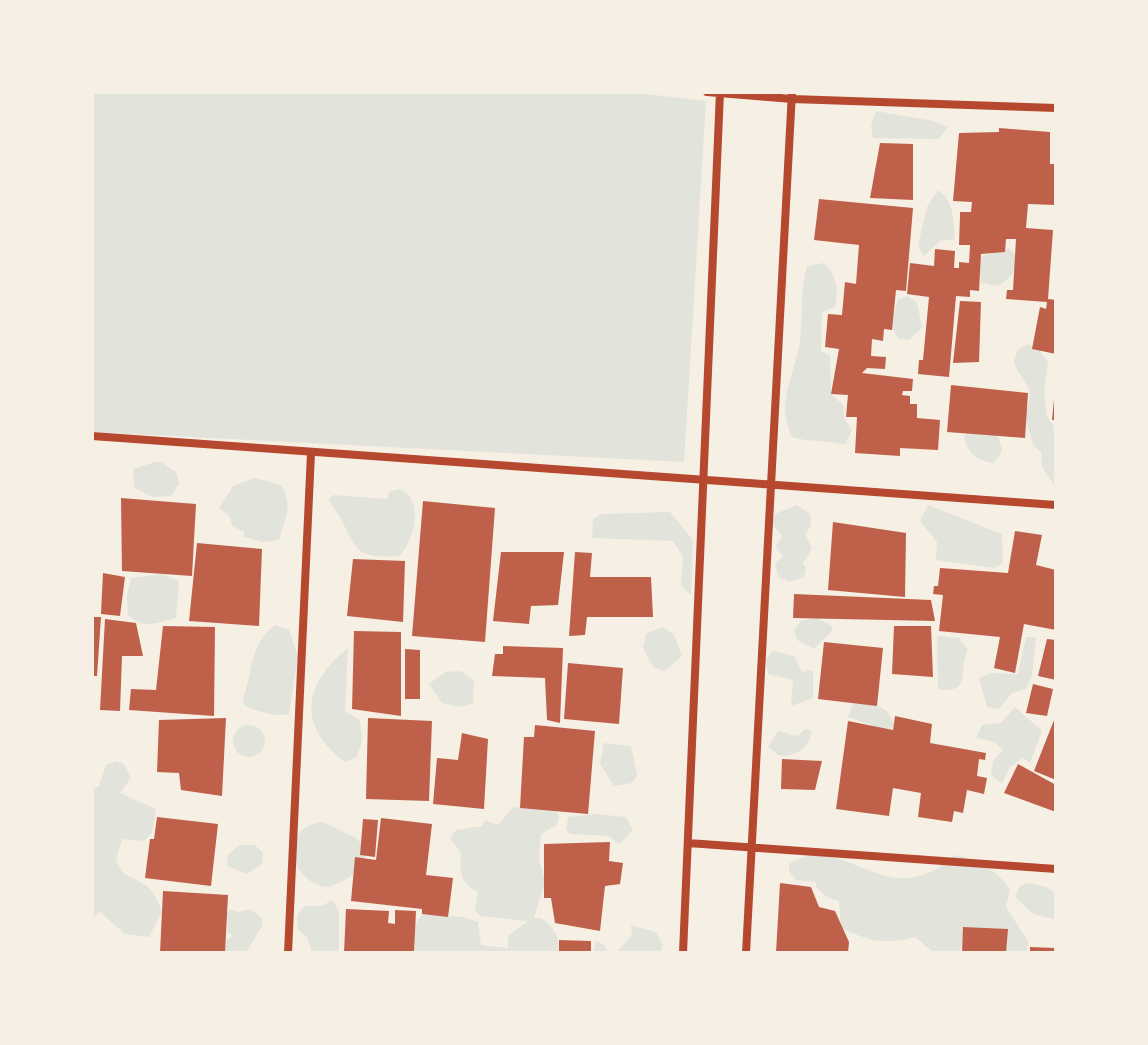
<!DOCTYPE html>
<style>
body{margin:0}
#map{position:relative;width:1148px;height:1045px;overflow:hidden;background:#f6efe4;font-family:"Nunito Sans",sans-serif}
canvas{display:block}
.frame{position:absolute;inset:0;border:94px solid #f6efe4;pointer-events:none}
</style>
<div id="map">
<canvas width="1148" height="1045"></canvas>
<div class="frame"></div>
</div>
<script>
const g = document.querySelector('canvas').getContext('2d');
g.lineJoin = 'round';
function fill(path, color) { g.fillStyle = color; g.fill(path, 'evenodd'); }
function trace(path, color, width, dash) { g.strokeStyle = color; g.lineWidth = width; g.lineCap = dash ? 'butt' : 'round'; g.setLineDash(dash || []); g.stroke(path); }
fill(new Path2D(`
 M 92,92 L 629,92 L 706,101 L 684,462 L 92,432 Z
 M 876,111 L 934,121 L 948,127 L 938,139 L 873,138 L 871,126 Z
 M 938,190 C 954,201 954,221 955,239 L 940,241 L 924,256 L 918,245 L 927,207 Z
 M 1009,248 L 1017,256 C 1016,271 1010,280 997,286 L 981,283 L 979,257 Z
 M 824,263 C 837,276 839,289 835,307 L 822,312 L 821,352 L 830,355 L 831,394 L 843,405 L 845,420 L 852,430 L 845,445 C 826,439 811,443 792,437 C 775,401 795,376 800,341 C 803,315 800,292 807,266 Z
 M 907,296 L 917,302 L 922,328 L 909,340 L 898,339 L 891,325 L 898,299 Z
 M 1029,344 L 1040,351 L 1048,362 L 1044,390 L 1047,417 L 1056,429 L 1056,488 L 1042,467 L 1041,452 L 1033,445 L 1025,416 C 1036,383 1026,390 1014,363 L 1017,350 Z
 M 969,431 L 992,432 L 999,438 L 1002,451 L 994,463 C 978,461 968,454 964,437 Z
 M 155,462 L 161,462 L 176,472 L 179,484 L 171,496 L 153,497 L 134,488 L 133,469 Z
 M 254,478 L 281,485 C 294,507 285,518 279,540 L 263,542 L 244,537 L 244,532 L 232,526 L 230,517 L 219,508 L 233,486 Z
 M 400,489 C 425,499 414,542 399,556 C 362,558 358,555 343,523 C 339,514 333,508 329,500 L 333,495 L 387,499 L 390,491 Z
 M 797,505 L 810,514 L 811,526 L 805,534 L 812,549 L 803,563 L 806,568 L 804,577 L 789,582 L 778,577 L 775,563 L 783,557 L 776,546 L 782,536 L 772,524 L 775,514 Z
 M 928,505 L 1002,534 L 1003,563 L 994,568 L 936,560 L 937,542 L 920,521 Z
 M 670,512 L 693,540 L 691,595 L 681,586 L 683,557 L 673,541 L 592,538 L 593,519 L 601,514 Z
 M 163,574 L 179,581 L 176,618 C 156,623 146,629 128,616 L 127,596 L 131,578 Z
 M 815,617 L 832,626 L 832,631 L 814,649 L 797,640 L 794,630 L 801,621 Z
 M 275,625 L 289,630 L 298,657 L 289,714 C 273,717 260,712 245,706 L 243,699 C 252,673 251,641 275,625 Z
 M 663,627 L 674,635 L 682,656 L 665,671 L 654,668 L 643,648 L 646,634 Z
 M 937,636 L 959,638 L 968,650 C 957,669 973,695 938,689 Z
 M 1026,637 L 1036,637 L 1032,676 L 1026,689 L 1012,693 L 999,709 L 987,707 L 979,678 L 991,673 L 1018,674 Z
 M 348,648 L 345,711 L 360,720 L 362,740 L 357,757 L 345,762 C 297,726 303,684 348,648 Z
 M 773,651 L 794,656 L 803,674 L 806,670 L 813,671 L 813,698 L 791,706 L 793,680 L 768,674 L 766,660 Z
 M 460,671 L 474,680 L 473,703 L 460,707 L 442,703 L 429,684 L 445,672 Z
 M 865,702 C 881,708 888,706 894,725 L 889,731 L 848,717 L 853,703 Z
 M 1015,707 L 1042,731 L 1030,763 L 1023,758 L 1010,767 L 1002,784 L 991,775 L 993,761 L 1003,750 L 994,742 L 976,738 L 982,725 L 1001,723 Z
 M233 741a16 16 0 1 1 32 0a16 16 0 1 1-32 0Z
 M 805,729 L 811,731 C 813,744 797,756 784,756 C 776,756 772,749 768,747 L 778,731 L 798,736 Z
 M 604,743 L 631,746 L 637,775 L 632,783 L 614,786 L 600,764 Z
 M 116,761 L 124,764 L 131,778 L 120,793 L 156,809 L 152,833 L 144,841 L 122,839 L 116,860 L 123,873 C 147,886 152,884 162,912 L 149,937 L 125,934 L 99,911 L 92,921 L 92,790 L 99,786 L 106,765 Z
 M 513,807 L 556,811 L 559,817 L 557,825 L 541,834 L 539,859 L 545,881 L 534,918 L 541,918 C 554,927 561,938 558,953 L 415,953 L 415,926 L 422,914 L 464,917 L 478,922 L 481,945 L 508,948 L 508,936 L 528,921 L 480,916 L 475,911 L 478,892 C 460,883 460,873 461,853 L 450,838 L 456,830 L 482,826 L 485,820 L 498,825 Z
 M 594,814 L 626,817 L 633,830 L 619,845 L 609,836 L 570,834 L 566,829 L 568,817 Z
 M 323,822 L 356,838 L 367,849 C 366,869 344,884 326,887 C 288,880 278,827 323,822 Z
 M 239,845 L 255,845 L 263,853 L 262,864 L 247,874 L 227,866 L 228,855 Z
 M 954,855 C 978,860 995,869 1010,889 L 1006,907 L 1028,941 L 1027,953 L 1001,953 L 963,936 L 960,953 L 934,953 L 915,937 C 885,945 868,942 841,927 L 839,901 L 828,898 L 816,887 L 816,882 L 796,880 L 789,871 L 789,864 C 843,828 888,918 954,855 Z
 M 1027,883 L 1047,887 L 1055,894 L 1056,920 L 1033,914 L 1015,897 L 1020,886 Z
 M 333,900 L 339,912 L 339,953 L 312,953 L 307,937 L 298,930 L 297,915 L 305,906 L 321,906 Z
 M 230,909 L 237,912 L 251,909 L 262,918 L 262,926 L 246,953 L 223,953 L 227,940 L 233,935 L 228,933 L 227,913 Z
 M 631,925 L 656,932 L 663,945 L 660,953 L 593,953 L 596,941 L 603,944 L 608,952 L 616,953 L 632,935 Z`), '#e2e4dc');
fill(new Path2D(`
 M 999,128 L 1050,132 L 1050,164 L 1056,164 L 1055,205 L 1028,204 L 1026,228 L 1053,230 L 1048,299 L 1056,300 L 1056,354 L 1032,349 L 1040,307 L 1046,309 L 1047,302 L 1006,299 L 1007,290 L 1013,290 L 1016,239 L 1006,239 L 1005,252 L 981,254 L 979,291 L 970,290 L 970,297 L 956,296 L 949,377 L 918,374 L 919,360 L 923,360 L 929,297 L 907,294 L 910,263 L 934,266 L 935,249 L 955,251 L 954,268 L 959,268 L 959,262 L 969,263 L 970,245 L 959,245 L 960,216 L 960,212 L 971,212 L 972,202 L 953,201 L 959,133 L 999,132 Z
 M 880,143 L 913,144 L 913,200 L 870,198 Z
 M 819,199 L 913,208 L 906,291 L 896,290 L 892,330 L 884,329 L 883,341 L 872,339 L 871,356 L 886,357 L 885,369 L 867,368 L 862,373 L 913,379 L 912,391 L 903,391 L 902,395 L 910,396 L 910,404 L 917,404 L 917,418 L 940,420 L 938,450 L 900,448 L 900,456 L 855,453 L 857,417 L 846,417 L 848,395 L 831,394 L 839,349 L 825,347 L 828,314 L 842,315 L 845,282 L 856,284 L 859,245 L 814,240 Z
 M 960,301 L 981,302 L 979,362 L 953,363 Z
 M 951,385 L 1028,393 L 1025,438 L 947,432 Z
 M 1054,399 L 1056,399 L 1056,420 L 1052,420 Z
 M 121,498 L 196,504 L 192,576 L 122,571 Z
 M 423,501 L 495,508 L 485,642 L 412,636 Z
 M 833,522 L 906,533 L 905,597 L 828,590 Z
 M 1015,531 L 1042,535 L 1036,565 L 1056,570 L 1056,630 L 1024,624 L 1015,673 L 994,668 L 1000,637 L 939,631 L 943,595 L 933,594 L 934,586 L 938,586 L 940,568 L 1008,573 Z
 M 197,543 L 262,549 L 259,626 L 189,621 Z
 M 501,552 L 564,552 L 558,605 L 531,606 L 529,624 L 493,621 Z
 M 575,552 L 592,553 L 590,577 L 651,577 L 653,617 L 587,617 L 585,635 L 569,636 Z
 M 353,559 L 405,561 L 403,622 L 347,616 Z
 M 103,573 L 125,577 L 120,616 L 101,614 Z
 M 794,594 L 931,600 L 935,621 L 793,618 Z
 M 92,617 L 101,617 L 97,676 L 92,676 Z
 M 105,619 L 136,623 L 143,656 L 122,656 L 120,711 L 100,710 Z
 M 163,626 L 215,627 L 214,716 L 129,710 L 131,689 L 156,690 Z
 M 894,626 L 931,626 L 933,677 L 892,674 Z
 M 354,631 L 401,632 L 401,716 L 352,709 Z
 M 1047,639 L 1056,640 L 1056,680 L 1038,676 Z
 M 824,642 L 883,648 L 877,706 L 818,699 Z
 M 503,646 L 563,648 L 560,723 L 547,720 L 545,678 L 492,676 L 495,654 L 503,654 Z
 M 405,649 L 420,650 L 420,699 L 405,699 Z
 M 568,663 L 623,668 L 619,724 L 564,719 Z
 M 1033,684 L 1053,689 L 1047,716 L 1026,713 Z
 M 1056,715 L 1056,780 L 1034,771 Z
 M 895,716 L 932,724 L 930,743 L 986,753 L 985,760 L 979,759 L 977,776 L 987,778 L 984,794 L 967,790 L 963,813 L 954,811 L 952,822 L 918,817 L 921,793 L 893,788 L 889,816 L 836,809 L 848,721 L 893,730 Z
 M 226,718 L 222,796 L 181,790 L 179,773 L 157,772 L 159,720 Z
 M 368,718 L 432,721 L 429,801 L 366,799 Z
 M 535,725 L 595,731 L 588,814 L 520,808 L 524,737 L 534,737 Z
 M 462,733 L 488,739 L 484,809 L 433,804 L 437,758 L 458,760 Z
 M 782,759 L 822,761 L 815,790 L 781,789 Z
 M 1018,764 L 1056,785 L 1056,812 L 1004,793 Z
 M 157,817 L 218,824 L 211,886 L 145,878 L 150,839 L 154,839 Z
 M 381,818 L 432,824 L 426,875 L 453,878 L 448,917 L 422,914 L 422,909 L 351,901 L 355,857 L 376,860 Z
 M 363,819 L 378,820 L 375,857 L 360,855 Z
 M 610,842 L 609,861 L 623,863 L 620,884 L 605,886 L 600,931 L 555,923 L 551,898 L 544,898 L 544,844 Z
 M 780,883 L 811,887 L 819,907 L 835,911 L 849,942 L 848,953 L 776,953 Z
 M 163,891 L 228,895 L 225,953 L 160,953 Z
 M 346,909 L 389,911 L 388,923 L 395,924 L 395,910 L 416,911 L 414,953 L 344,953 Z
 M 963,927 L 1008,929 L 1006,953 L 962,953 Z
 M 559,940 L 591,941 L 591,953 L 559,953 Z
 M 1030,947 L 1056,948 L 1056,953 L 1030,953 Z`), '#bf614a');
trace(new Path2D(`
 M 707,92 L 792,99 L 1056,108
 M 92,436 L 1056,505
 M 688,843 L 1056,869
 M 288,953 L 311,453
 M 683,953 L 720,92
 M 746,953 L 792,92`), '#b5482f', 8);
</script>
